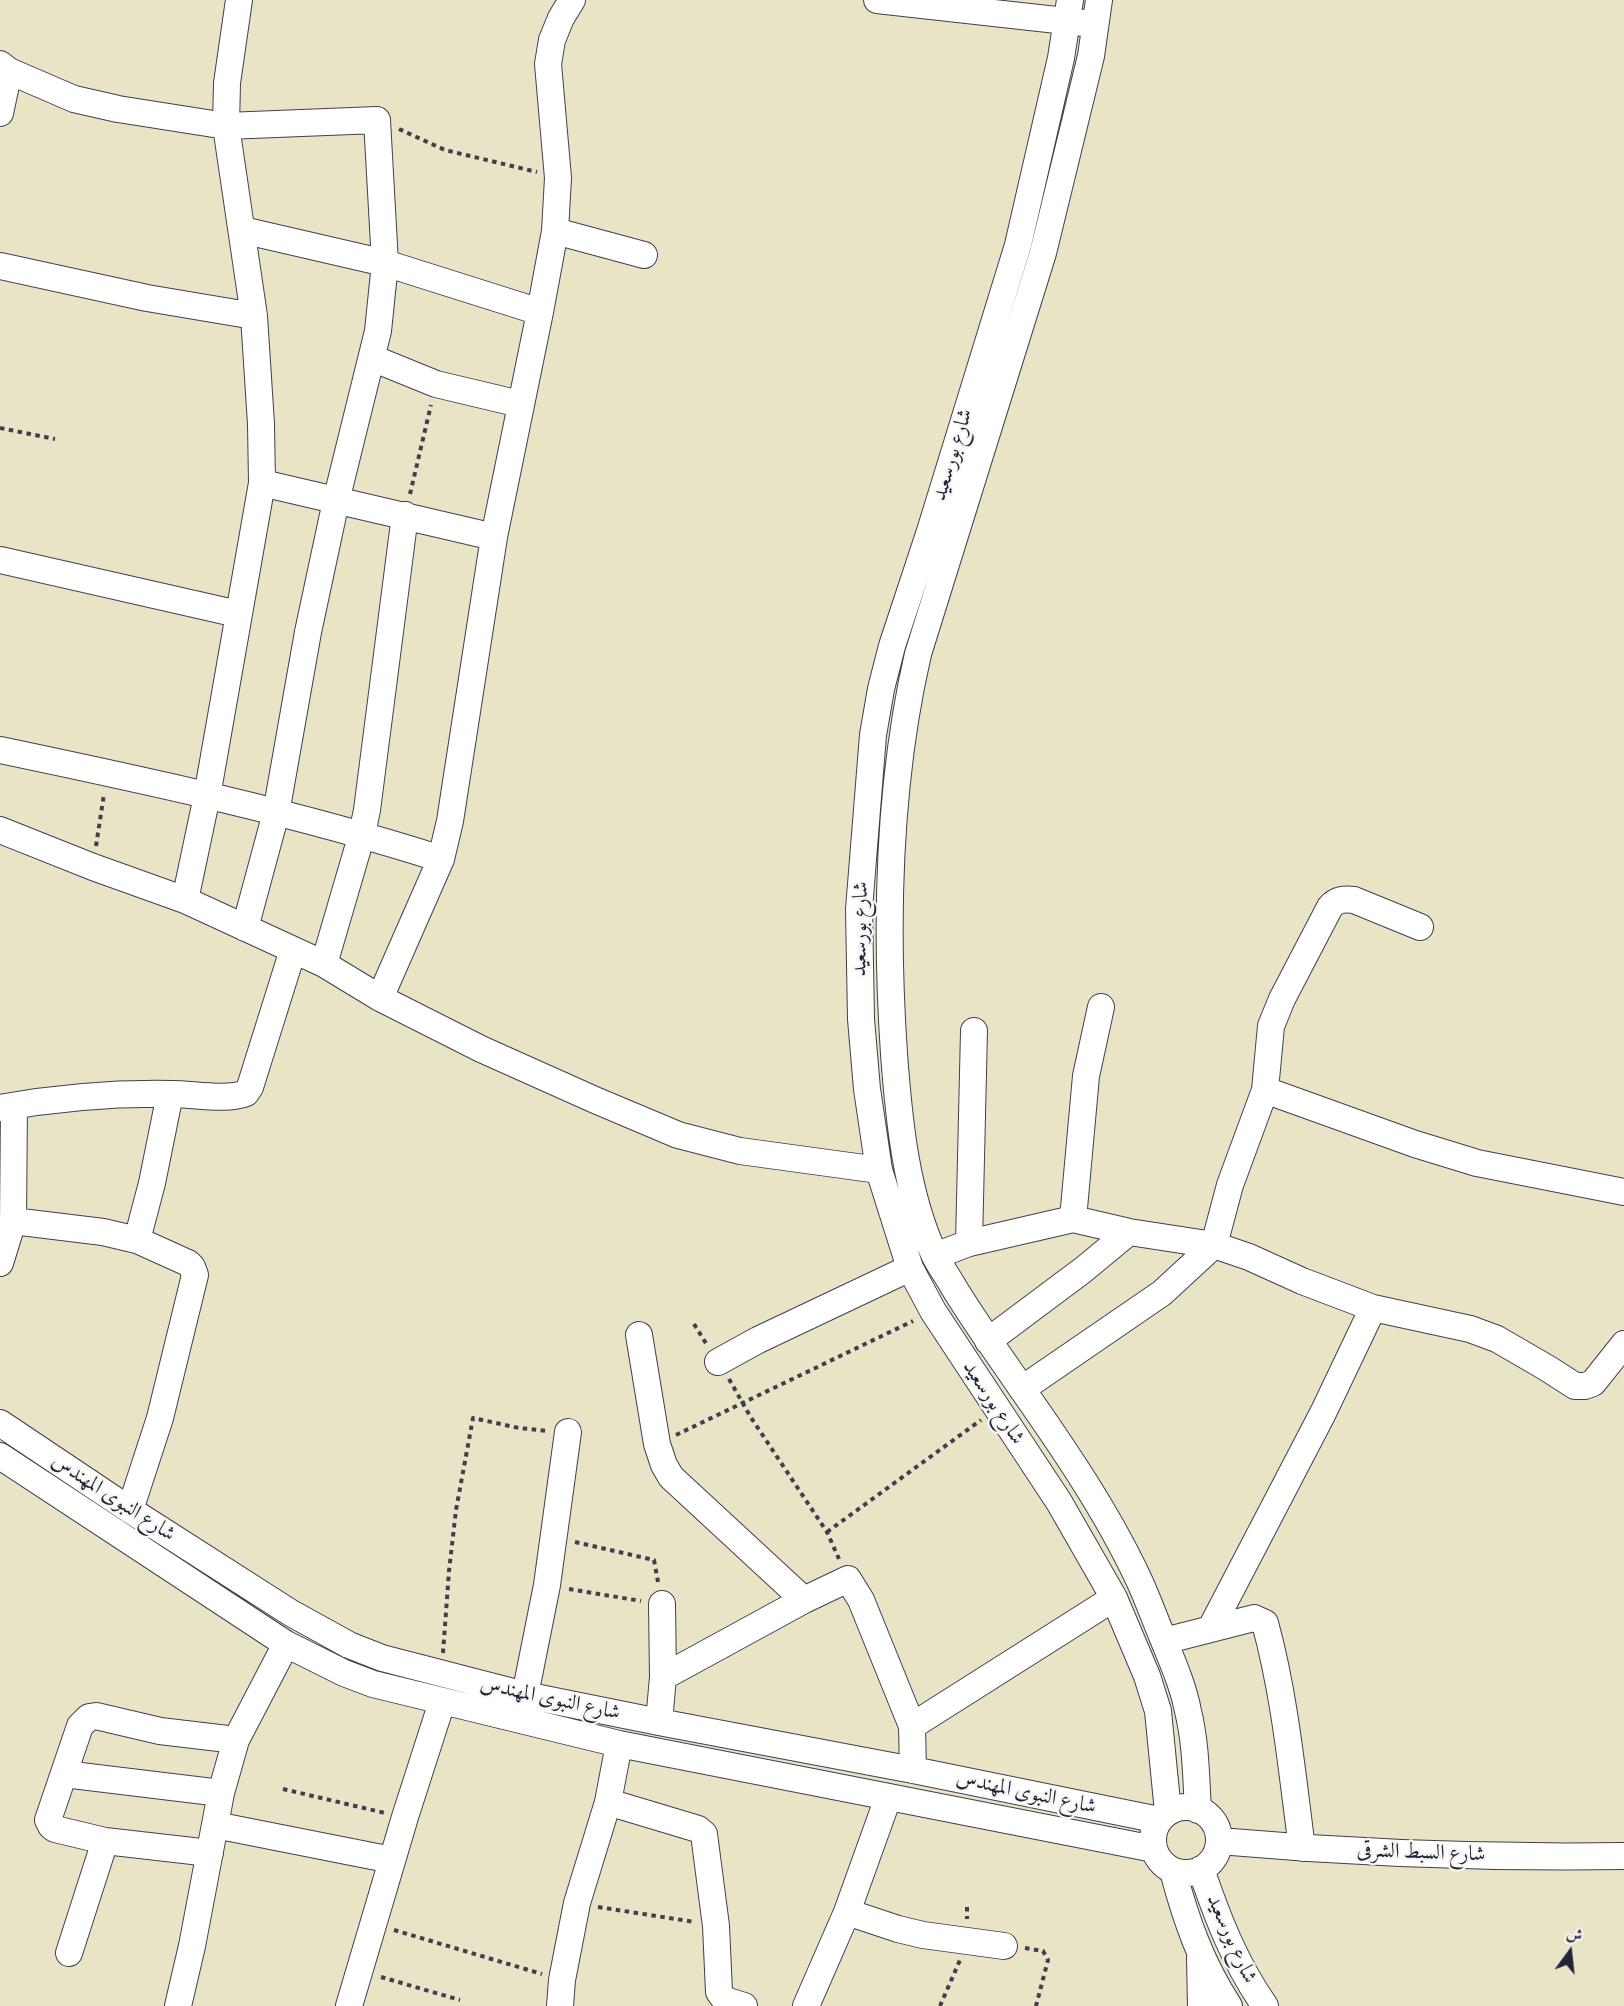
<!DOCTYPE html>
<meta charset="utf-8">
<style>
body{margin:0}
#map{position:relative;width:1624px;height:2006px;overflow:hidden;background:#eae4c6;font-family:Alegreya,Amiri,serif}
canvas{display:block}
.north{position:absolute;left:1540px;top:1922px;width:60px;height:60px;-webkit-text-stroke:4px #f6f6f2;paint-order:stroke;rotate:15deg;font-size:16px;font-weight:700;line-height:24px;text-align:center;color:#22223b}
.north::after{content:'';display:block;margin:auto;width:21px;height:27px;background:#22223b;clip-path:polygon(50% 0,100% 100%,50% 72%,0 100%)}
</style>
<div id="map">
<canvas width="1624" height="2006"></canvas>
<div class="north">ش</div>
</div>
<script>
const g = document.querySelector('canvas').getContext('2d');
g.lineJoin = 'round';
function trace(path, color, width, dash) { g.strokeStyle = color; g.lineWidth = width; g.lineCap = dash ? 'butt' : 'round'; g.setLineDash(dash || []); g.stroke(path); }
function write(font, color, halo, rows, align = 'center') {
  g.font = font + ' Alegreya,Amiri,serif'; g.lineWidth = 4.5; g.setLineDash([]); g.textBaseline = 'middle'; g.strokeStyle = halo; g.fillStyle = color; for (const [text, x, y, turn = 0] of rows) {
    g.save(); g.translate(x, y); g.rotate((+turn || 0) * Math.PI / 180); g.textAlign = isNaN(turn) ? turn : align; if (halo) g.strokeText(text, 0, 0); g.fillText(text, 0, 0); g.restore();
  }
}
const minor = new Path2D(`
 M 877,0 L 1084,23
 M 1070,0 L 1061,58 L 1018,245 L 930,531 L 892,646 L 881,689 L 873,735 L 859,909 L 861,1019 L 867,1089 L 879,1170 L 910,1268 L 933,1311 L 1059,1502 L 1114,1598 L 1147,1676 L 1158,1711 L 1168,1812
 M 1099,0 L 1091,56 L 1043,253 L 918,654 C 888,784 885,921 894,1054 C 899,1121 906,1193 934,1254 C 939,1265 947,1275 953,1286 C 974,1321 999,1355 1022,1389 C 1064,1449 1107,1512 1138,1578 C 1147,1597 1154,1617 1162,1636 C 1172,1661 1183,1685 1188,1711 C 1196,1744 1196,1777 1198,1810
 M 0,64 L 9,71 L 74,99 L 118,109 L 226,126 L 377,120 L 385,263 L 378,331 L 336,501 L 308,632 L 276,813 L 245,928
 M 0,113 L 9,71
 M 242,230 L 385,263 L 540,312
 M 555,231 L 644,255
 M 0,266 L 147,298 L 254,316
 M 372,358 L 436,384 L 520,404
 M 262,483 L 494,537
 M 0,560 L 238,614
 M 0,750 C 148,781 297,813 441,859
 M 0,830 L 93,867 L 185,900 L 324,964 L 380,998 L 481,1049 L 595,1100 L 678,1135 L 740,1151 L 879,1170
 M 185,900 L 207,796 L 262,483 L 261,424 L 254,316 L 226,126 L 227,83 L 239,0
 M 324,964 L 362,834 L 367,810 L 405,515
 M 380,998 L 441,859 L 450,821 L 494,537 L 540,312 L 555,231 L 558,178 L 548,64 L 552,40 L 561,18 L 572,0
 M 1265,1090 L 1415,1144 L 1477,1163 L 1624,1192
 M 0,1108 C 56,1098 115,1093 172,1094 C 193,1094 227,1101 246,1093 L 250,1087 L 293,950
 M 1073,1219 L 1086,1076 L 1101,1007
 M 13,1221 L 103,1232 L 137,1240 L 152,1183 L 170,1094
 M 969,1243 L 974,1031
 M 935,1256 L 969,1243 L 1073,1219 L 1129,1232 L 1214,1245 L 1249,1257 L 1302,1281 L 1373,1308 L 1470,1329 L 1497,1339 L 1547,1368 L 1575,1386 L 1585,1386 L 1593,1383 L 1624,1344
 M 0,1263 L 13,1221 L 14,1106
 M 639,1335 L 657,1444 L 664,1465 L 671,1477 L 804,1600
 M 988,1341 L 1083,1270 L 1129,1232
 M 718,1362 L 758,1340 L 910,1268
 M 1022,1389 L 1162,1293 L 1214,1245 L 1230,1185 L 1265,1090 L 1271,1026 L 1282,999 L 1330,907 C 1337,899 1344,899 1354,900 L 1420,927
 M 0,1423 L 130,1510 L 291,1613 L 349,1645 L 382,1658 L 525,1695 L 659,1722 L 913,1770 L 1159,1820
 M 0,1456 L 286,1644 L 344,1673 L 373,1684 L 619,1744 L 1154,1849
 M 130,1510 L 160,1418 L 195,1275 L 192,1267 L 188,1263 L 137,1240
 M 1211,1628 L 1323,1413 L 1373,1308
 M 1164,1641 L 1254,1618 L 1265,1623 C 1285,1696 1292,1773 1302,1848
 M 663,1677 L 804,1600 L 848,1579 L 861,1600 L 912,1726 L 913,1770
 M 525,1695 L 547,1585 L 568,1432
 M 659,1722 L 663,1677 L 662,1604
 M 912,1726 L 1114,1598
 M 64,1774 L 221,1793
 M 608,1802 L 698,1829 L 704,1834 L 716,1926 L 719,1992 L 725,2000 L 744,2006
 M1153 1840a33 33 0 1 1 66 0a33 33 0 1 1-66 0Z
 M 215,1825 L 392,1860
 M 1219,1841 C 1354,1853 1489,1858 1624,1856
 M 210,1853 L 105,1841 L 55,1829 L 51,1826 L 48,1820 L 80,1726 L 89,1717 L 96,1716 L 160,1731 L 236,1740
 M 1201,1869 C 1218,1919 1235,1963 1265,2006
 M 1173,1871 C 1186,1920 1201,1963 1229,2006
 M 847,1912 L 898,1929 L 923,1935 L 1004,1946
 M 69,1953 L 105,1841
 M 1200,1958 L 1201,2006
 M 178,2006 L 192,1946 L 221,1793 L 236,1740 L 286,1644
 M 349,2006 L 405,1817 L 442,1702
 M 560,2006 L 562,1980 L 577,1903 L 608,1802 L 619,1744
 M 806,2006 L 847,1912 L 888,1798`);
trace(minor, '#403f50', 28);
trace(new Path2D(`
 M 399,129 L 445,150 L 537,172
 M 0,428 L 55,439
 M 410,494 L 431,405
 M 96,846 L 104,794
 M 694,1324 L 707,1345
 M 729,1379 L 750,1416 L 827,1532 L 839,1559
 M 676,1435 L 913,1321
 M 827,1532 L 981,1420
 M 575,1542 L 654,1560 L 658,1582
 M 569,1589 L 641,1601
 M 443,1653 L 449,1571 L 456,1510 L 473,1418 L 519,1428 L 548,1431
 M 283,1789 L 385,1813
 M 598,1907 L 695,1922
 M 967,1907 L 967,1919
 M 394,1930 L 542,1974
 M 1025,1948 L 1043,1951 L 1048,1960 L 1036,2006
 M 381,1977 L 460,2000
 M 940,2006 L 960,1960`), '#403f50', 4, [4.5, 4.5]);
trace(minor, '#fff', 26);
write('21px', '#22223b', '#f6f6f2', [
 ["شارع بورسعيد",953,455,-73],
 ["شارع بورسعيد",861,929,-89],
 ["شارع بورسعيد",993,1403,57],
 ["شارع النبوى المهندس",113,1498,33],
 ["شارع النبوى المهندس",550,1699,12],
 ["شارع النبوى المهندس",1026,1793,12],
 ["شارع السبط الشرقى",1421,1853,2],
 ["شارع بورسعيد",1231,1939,66]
]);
</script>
